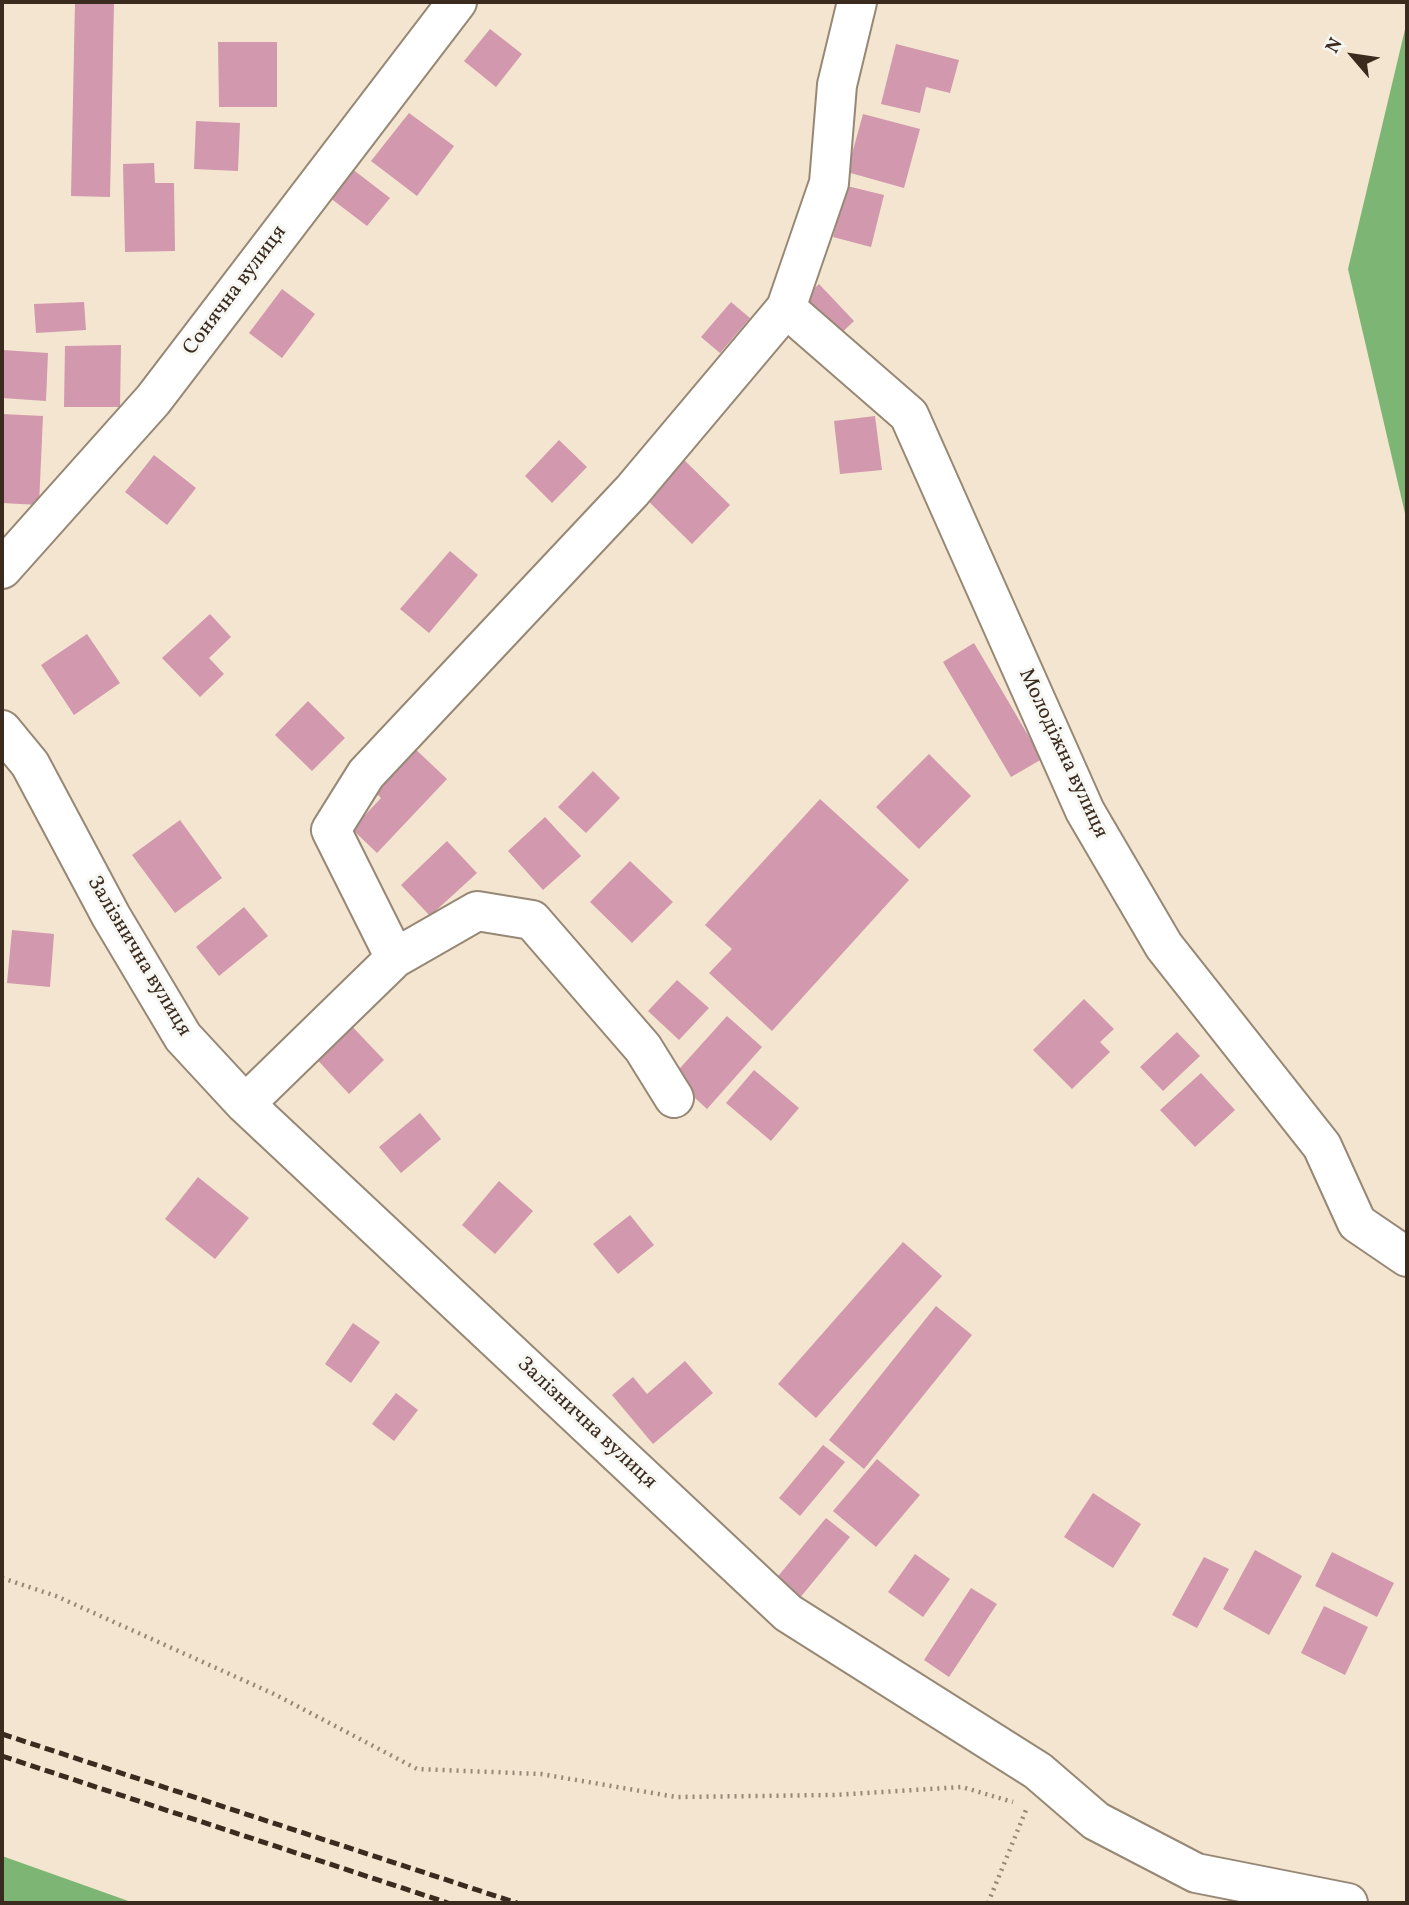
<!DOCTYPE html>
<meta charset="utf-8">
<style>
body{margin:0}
#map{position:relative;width:1409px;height:1905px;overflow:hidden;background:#f3e5cf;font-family:Vollkorn,serif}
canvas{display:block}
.frame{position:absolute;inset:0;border:4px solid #3b2a1e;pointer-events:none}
.north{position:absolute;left:1318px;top:21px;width:70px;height:70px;-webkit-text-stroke:5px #f6f6f2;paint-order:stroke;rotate:299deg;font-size:19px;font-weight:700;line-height:28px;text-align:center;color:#3b2a1e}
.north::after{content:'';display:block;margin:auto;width:24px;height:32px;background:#3b2a1e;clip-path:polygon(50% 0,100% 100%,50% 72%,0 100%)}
</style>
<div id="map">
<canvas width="1409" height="1905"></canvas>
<div class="frame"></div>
<div class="north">N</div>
</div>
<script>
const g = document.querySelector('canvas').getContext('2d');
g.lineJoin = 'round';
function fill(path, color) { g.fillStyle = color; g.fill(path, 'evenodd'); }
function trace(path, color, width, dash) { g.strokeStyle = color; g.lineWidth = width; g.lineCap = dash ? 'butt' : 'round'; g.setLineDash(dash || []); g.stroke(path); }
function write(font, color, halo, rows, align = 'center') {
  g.font = font + ' Vollkorn,serif'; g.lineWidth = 6; g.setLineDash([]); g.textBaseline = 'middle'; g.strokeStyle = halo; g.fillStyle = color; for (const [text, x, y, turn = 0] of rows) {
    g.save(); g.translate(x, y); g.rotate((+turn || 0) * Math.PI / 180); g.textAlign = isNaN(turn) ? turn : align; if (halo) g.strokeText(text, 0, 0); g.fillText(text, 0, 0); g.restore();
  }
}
fill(new Path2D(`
 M 1407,21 L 1407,522 L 1348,269 Z
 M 2,1856 L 134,1903 L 2,1903 Z`), '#7db674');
fill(new Path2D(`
 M 75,2 L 114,2 L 110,197 L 71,196 Z
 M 490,29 L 522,54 L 496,87 L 464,61 Z
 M 218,42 L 277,42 L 277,107 L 219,107 Z
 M 896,44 L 959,60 L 950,93 L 926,87 L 920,113 L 881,104 Z
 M 409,113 L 454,146 L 417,196 L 371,161 Z
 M 863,114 L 920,129 L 904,188 L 847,172 Z
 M 196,121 L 240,123 L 238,171 L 194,169 Z
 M 154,163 L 155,183 L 174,183 L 175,251 L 125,252 L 123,164 Z
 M 347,165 L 390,198 L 367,226 L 325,194 Z
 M 847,186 L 884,195 L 871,247 L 833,237 Z
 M 819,284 L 854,321 L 831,343 L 795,306 Z
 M 282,289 L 315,314 L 282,358 L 249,333 Z
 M 84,302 L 86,330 L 36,333 L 34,304 Z
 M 731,302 L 750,318 L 720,353 L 701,337 Z
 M 121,345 L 120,407 L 64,407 L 65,346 Z
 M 2,350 L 48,353 L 46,401 L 2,398 Z
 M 2,414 L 43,416 L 39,505 L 2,503 Z
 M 875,416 L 882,470 L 840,474 L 834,421 Z
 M 559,440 L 587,467 L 552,503 L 525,476 Z
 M 674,450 L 730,505 L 692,544 L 636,489 Z
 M 154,455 L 196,488 L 167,525 L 125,492 Z
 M 450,551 L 478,575 L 429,633 L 400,609 Z
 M 210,614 L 231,637 L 209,658 L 224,674 L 200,697 L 162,658 Z
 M 87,634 L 120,683 L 74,715 L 41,665 Z
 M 974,643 L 1042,759 L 1011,777 L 943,662 Z
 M 308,701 L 345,738 L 312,771 L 275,735 Z
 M 410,744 L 447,779 L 377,853 L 352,829 L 381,798 L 369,786 Z
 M 929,754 L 971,796 L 919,849 L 876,807 Z
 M 593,771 L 620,798 L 586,833 L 558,807 Z
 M 820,799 L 909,880 L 772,1031 L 709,973 L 732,949 L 705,925 Z
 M 545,817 L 581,856 L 543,890 L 508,851 Z
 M 180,820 L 222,878 L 175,913 L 132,855 Z
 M 447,841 L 477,873 L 430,916 L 401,885 Z
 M 630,861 L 673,902 L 632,943 L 590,902 Z
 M 244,907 L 268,936 L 219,976 L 196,947 Z
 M 12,930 L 54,934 L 50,987 L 7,983 Z
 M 677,980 L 709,1008 L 679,1040 L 648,1011 Z
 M 1084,999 L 1114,1029 L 1100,1042 L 1110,1052 L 1072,1089 L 1033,1050 Z
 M 727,1016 L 762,1047 L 707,1109 L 672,1077 Z
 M 346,1020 L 384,1060 L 349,1094 L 311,1053 Z
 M 1177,1032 L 1200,1056 L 1163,1091 L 1140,1067 Z
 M 754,1070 L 799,1108 L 771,1141 L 726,1103 Z
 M 1201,1073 L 1235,1110 L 1195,1147 L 1160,1110 Z
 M 420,1113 L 441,1139 L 401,1173 L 379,1147 Z
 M 198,1177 L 249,1218 L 215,1259 L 165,1219 Z
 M 499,1181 L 533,1211 L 495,1254 L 462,1225 Z
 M 630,1215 L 654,1245 L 618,1274 L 593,1244 Z
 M 903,1242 L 942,1276 L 816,1418 L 778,1384 Z
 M 936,1306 L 972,1335 L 864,1469 L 829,1440 Z
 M 353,1323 L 380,1342 L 351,1383 L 325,1364 Z
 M 685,1361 L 713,1393 L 653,1444 L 612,1395 L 633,1377 L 647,1394 Z
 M 396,1393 L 418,1410 L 394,1441 L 372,1424 Z
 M 823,1445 L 845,1462 L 800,1516 L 779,1498 Z
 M 877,1459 L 920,1495 L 876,1547 L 833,1511 Z
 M 1093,1493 L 1141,1524 L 1113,1568 L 1064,1537 Z
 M 826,1518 L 850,1537 L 799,1599 L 775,1580 Z
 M 1255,1550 L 1302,1576 L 1269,1635 L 1223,1609 Z
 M 1332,1552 L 1394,1583 L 1377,1617 L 1315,1586 Z
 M 915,1554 L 950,1579 L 923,1617 L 888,1592 Z
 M 1204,1557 L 1229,1569 L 1197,1628 L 1172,1615 Z
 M 971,1588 L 997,1604 L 949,1677 L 924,1660 Z
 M 1324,1606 L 1368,1627 L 1345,1675 L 1301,1653 Z`), '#d198ae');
const minor = new Path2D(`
 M 786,308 L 909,415 L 1085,811 L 1164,946 L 1322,1146 L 1357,1223 L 1407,1257
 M 2,569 L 153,400 L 457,2
 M 2,730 L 30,764 L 111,916 L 183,1037 L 245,1104 L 788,1613 L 1038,1771 L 1096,1821 L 1196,1873 L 1348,1903
 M 395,958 L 477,911 L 532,920 L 643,1048 L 674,1098
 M 245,1104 L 395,958 L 331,830 L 366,774 L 632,491 L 786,308 L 829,183 L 837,85 L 857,2`);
trace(minor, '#978876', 42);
trace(new Path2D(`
 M 2,1578 L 56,1596 L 274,1694 L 417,1769 L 541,1774 L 676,1797 L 834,1795 L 962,1787 L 1013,1802
 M 988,1903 L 1026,1810`), '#978876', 4.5, [2, 5]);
trace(minor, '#fff', 38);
trace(new Path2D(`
 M 2,1734 L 517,1903
 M 2,1756 L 448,1903`), '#3b2a1e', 5, [10, 5]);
write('21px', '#3b2a1e', '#f6f6f2', [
 ["Сонячна вулиця",236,291,-53],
 ["Молодіжна вулиця",1062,754,65],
 ["Залізнична вулиця",138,957,59],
 ["Залізнична вулиця",586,1424,43]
]);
</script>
